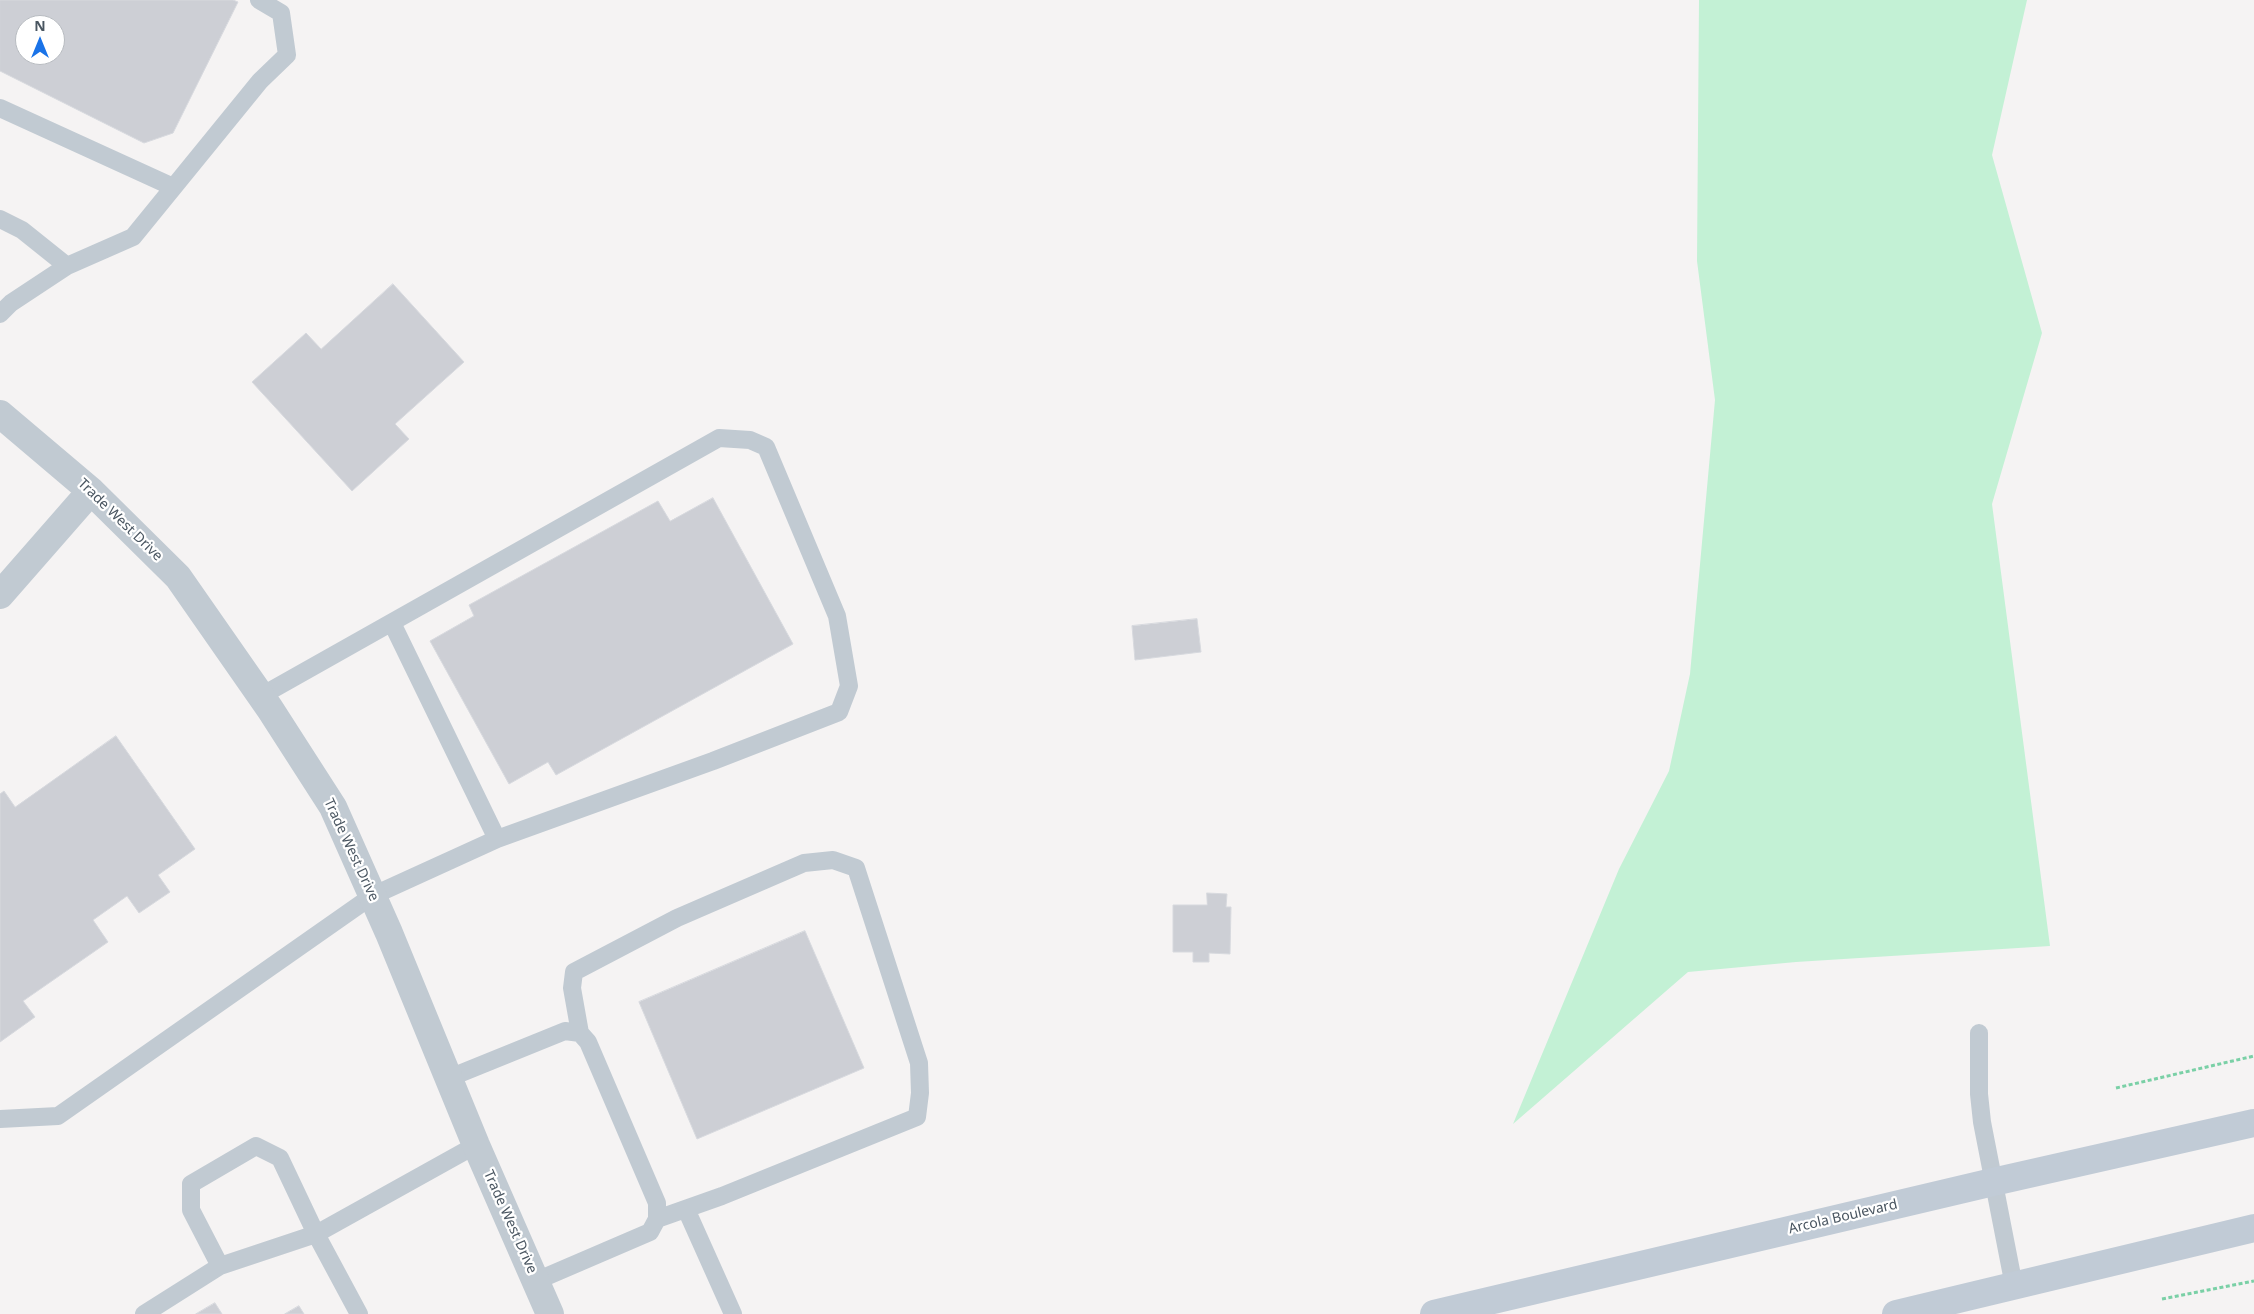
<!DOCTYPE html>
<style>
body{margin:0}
#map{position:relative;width:2254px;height:1314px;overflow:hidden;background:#f5f3f3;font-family:"Noto Sans",sans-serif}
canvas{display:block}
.north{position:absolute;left:15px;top:15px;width:50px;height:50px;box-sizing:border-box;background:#fff;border:1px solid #b7bbc0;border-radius:50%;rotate:0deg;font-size:14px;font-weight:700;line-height:20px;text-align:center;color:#4a5661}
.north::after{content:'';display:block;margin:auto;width:18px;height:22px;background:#1a73e8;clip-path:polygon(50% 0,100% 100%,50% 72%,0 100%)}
</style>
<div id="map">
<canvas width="2254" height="1314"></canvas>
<div class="north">N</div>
</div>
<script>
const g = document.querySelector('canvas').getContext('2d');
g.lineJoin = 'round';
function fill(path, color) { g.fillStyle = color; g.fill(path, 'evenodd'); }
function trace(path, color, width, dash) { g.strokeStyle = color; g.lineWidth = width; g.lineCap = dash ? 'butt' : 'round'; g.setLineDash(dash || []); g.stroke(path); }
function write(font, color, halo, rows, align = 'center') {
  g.font = font + ' "Noto Sans",sans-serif'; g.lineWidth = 4.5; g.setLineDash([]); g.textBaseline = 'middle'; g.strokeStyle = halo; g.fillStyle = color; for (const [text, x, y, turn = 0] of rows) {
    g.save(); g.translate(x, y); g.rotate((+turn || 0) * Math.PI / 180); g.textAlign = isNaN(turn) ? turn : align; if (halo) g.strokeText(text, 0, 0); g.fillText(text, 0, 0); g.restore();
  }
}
fill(new Path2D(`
 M 1699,0 L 2027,0 L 1992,155 L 2042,333 L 1992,504 L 2050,946 L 1796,962 L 1688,972 L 1513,1124 L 1619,869 L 1669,771 L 1690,674 L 1715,400 L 1697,261 Z`), '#c3f1d5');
const building = new Path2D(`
 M 0,0 L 233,0 L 238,2 L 173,133 L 144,143 L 0,71 ZM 25,25 L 55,25 L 55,55 L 25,55 Z
 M 393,284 L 464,362 L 395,424 L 409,439 L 352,491 L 252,382 L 306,333 L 321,349 Z
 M 713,498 L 793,644 L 556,775 L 548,762 L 509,784 L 430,641 L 474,616 L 469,605 L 658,501 L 670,521 Z
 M 1197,619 L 1201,652 L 1135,660 L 1132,626 Z
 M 116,736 L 195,849 L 158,875 L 170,892 L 139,913 L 127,896 L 93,920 L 108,942 L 23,1001 L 35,1017 L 0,1042 L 0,794 L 4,791 L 15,807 Z
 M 1207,893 L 1227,894 L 1226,907 L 1231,907 L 1230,954 L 1209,953 L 1209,962 L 1193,962 L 1193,952 L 1173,952 L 1173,905 L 1207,905 Z
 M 805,931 L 864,1068 L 697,1139 L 639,1002 Z
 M 215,1303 L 222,1314 L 196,1314 Z
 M 299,1306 L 304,1314 L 285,1314 Z`);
fill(building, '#cdcfd5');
trace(building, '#d7d9de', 1);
trace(new Path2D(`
 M 2116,1088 L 2254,1056
 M 2162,1299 L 2254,1281`), '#7ad0a6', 3, [4, 2.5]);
trace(new Path2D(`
 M 0,108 L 173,187
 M 0,219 L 22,230 L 67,266
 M 0,314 L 11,303 L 67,266 L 133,237 L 260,81 L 287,55 L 281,13 L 259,0
 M 392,623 L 497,839
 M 580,1033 L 572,988 L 574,972 L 677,918 L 804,863 L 833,860 L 856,868 L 919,1063 L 920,1093 L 917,1117 L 722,1196 L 657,1219
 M 1979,1033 L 1979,1094 L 1982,1122 L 2014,1286
 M 449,1078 L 565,1031 L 580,1033 L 588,1042 L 657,1203 L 657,1219 L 650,1232 L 536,1281
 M 0,1119 L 58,1116 L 372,896 L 497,839 L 713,761 L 839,712 L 849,686 L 837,616 L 766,447 L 750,440 L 719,438 L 261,696
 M 686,1209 L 733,1314
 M 144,1314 L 220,1266 L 316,1234 L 280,1158 L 256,1146 L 191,1184 L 191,1210 L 220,1266
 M 359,1314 L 316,1234 L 476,1145`), '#c1cad2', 18);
trace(new Path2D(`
 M 0,414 L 91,491 L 178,577 L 270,709 L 333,807 L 389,933 L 476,1145 L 550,1314
 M 0,595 L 91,491`), '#c1cad2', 28);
trace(new Path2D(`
 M 1434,1314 L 1993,1182 L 2254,1123
 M 1896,1314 L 2254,1228`), '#c1cbd6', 28);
write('14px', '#4a5661', '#fff', [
 ["Trade West Drive",120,520,44],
 ["Trade West Drive",351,850,65],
 ["Arcola Boulevard",1843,1217,-13],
 ["Trade West Drive",510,1222,66]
]);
</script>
